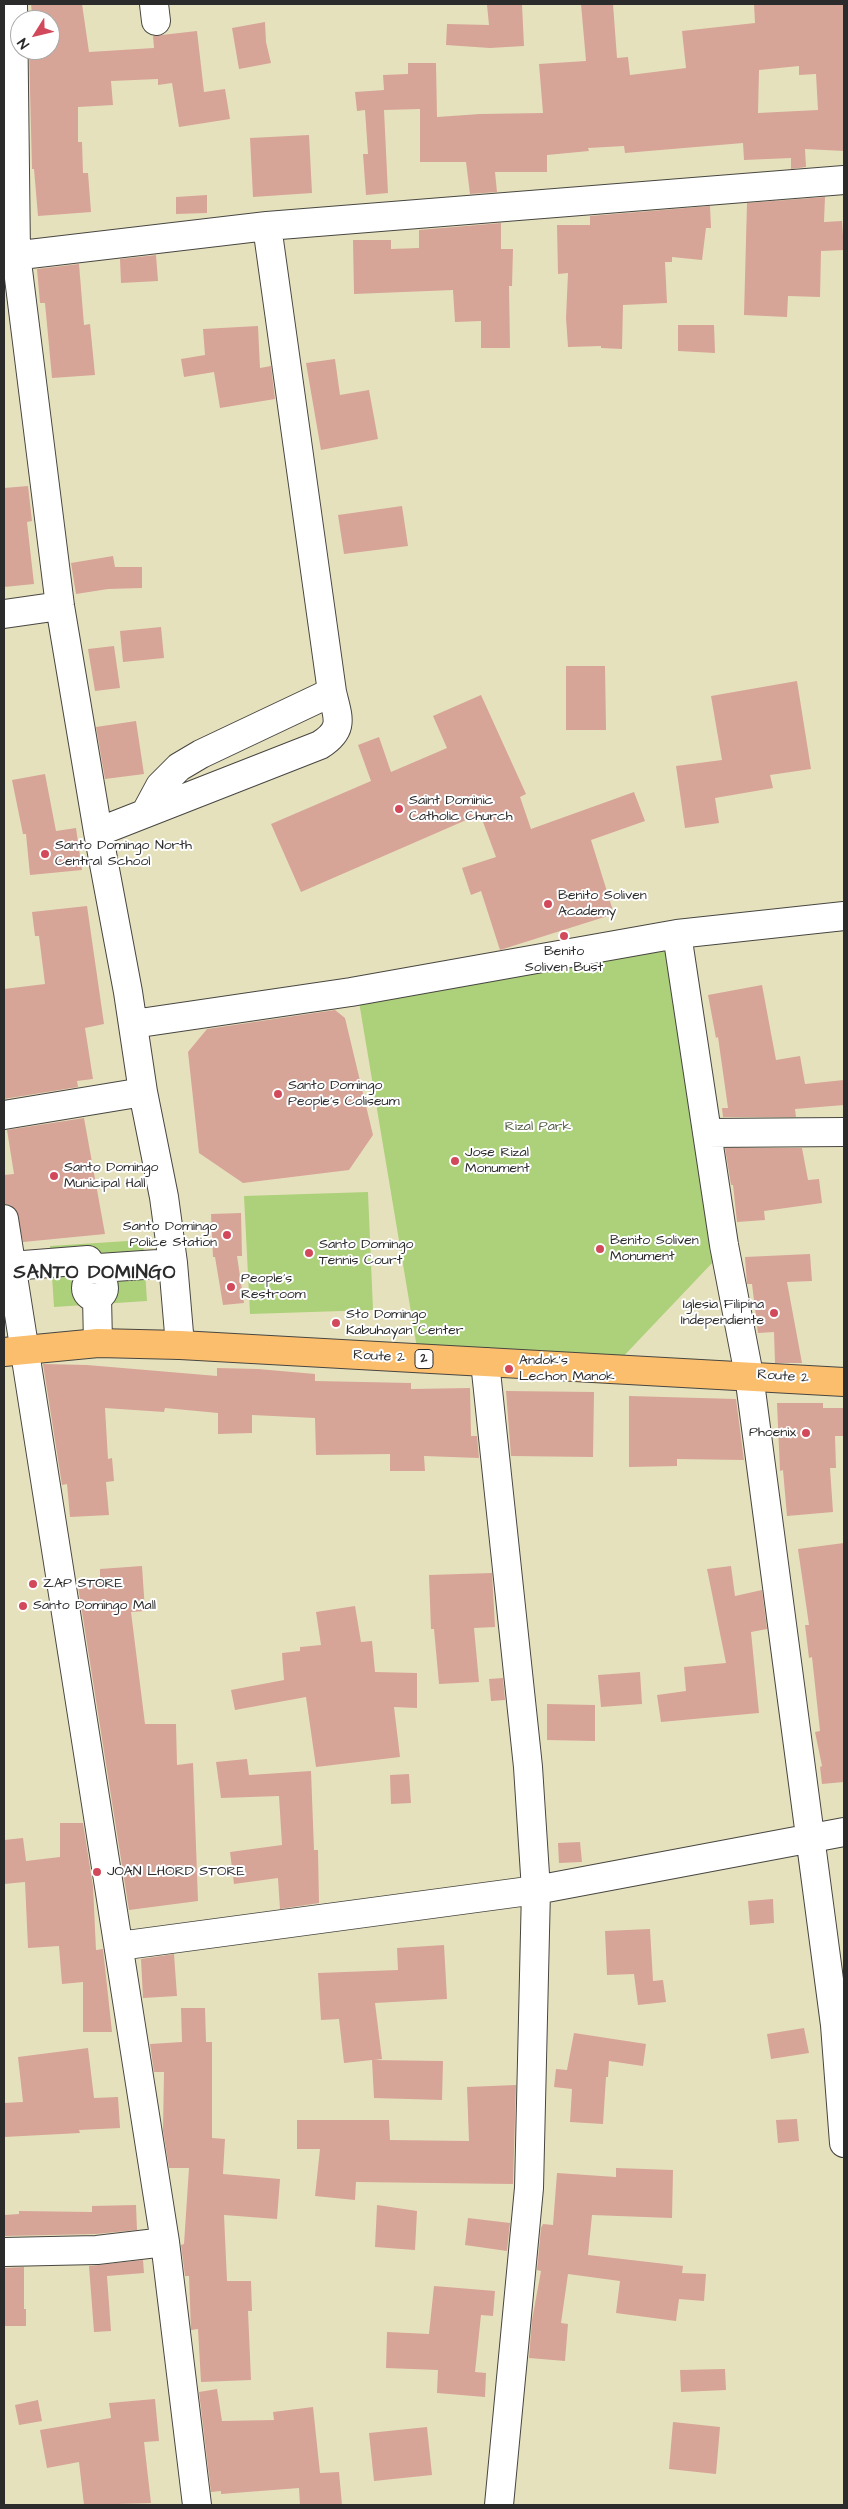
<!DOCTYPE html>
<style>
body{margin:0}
#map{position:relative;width:848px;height:2509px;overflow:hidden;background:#e6e1bd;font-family:"Architects Daughter",sans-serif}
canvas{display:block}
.frame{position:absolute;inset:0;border:5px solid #2b2b2b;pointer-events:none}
.north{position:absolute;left:10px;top:10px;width:50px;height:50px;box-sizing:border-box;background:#fff;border:1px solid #aaa;border-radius:50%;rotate:234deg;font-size:14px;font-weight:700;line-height:20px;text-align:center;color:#2b2b2b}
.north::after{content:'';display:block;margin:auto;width:18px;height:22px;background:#d1495b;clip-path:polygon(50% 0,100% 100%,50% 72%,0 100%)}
</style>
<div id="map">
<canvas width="848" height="2509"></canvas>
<div class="frame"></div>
<div class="north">N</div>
</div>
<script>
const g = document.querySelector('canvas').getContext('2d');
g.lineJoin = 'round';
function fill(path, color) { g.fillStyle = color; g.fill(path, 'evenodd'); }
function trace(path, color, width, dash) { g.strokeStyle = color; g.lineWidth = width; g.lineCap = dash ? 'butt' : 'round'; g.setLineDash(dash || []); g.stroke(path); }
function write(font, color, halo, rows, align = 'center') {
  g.font = font + ' "Architects Daughter",sans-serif'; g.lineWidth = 4; g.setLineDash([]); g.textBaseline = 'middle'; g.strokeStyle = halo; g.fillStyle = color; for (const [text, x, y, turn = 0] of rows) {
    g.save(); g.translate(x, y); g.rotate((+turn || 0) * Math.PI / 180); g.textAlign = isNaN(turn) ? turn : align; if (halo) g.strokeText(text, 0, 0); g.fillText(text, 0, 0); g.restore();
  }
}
fill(new Path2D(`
 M 669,943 L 714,1261 L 619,1361 L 417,1348 L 358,996 Z
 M 368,1192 L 373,1310 L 250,1314 L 244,1196 Z
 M 143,1240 L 147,1301 L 54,1307 L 50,1246 Z`), '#add17a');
fill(new Path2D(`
 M 31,4 L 82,4 L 89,52 L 154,48 L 153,36 L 197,31 L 204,92 L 225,89 L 230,119 L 179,127 L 172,83 L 158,85 L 158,79 L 111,81 L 113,105 L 78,107 L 78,142 L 82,142 L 83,173 L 88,173 L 91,212 L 38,216 L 34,169 L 32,169 L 29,50 L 50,50 L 50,20 L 29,20 L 29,14 L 32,14 Z
 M 522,4 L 524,46 L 490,48 L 446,45 L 447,24 L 489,25 L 487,5 Z
 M 581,4 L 613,4 L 617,58 L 628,57 L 630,75 L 686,68 L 682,31 L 755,23 L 754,4 L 844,4 L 844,151 L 805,149 L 806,167 L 791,169 L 791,158 L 744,160 L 743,143 L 625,153 L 624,146 L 588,148 L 589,151 L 547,155 L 547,172 L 495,172 L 497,192 L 470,194 L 466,162 L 420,162 L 420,109 L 384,110 L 388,193 L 366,195 L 363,154 L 368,154 L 365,110 L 357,111 L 355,92 L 384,90 L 383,75 L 408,74 L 408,63 L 436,63 L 437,117 L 480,114 L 543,113 L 539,64 L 586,61 ZM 799,66 L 799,75 L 816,74 L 818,110 L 758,113 L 759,70 Z
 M 265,22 L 266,42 L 271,63 L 239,69 L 232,28 Z
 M 309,135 L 312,193 L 253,197 L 250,138 Z
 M 207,195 L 207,213 L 176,214 L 176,197 Z
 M 825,197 L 824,222 L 842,221 L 844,250 L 821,251 L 820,297 L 788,296 L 787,317 L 744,315 L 747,203 Z
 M 710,206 L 711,228 L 706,228 L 702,260 L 672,257 L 672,262 L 665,262 L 667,303 L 623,305 L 622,349 L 601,348 L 601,346 L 568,347 L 566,318 L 568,273 L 558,274 L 557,225 L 590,225 L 590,216 Z
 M 501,223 L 501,249 L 513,249 L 512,286 L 509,286 L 510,348 L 481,348 L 481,321 L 455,322 L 453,290 L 354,294 L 353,240 L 391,240 L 391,249 L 419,248 L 419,230 Z
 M 156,255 L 158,281 L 121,283 L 120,259 Z
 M 79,264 L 84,325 L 90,324 L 95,375 L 52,378 L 45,303 L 40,303 L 37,269 Z
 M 678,325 L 714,325 L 715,353 L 678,351 Z
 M 258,326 L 260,368 L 271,366 L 275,399 L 220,408 L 214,372 L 184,377 L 181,359 L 205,355 L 203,329 Z
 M 335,359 L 340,395 L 369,390 L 378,439 L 321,450 L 306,363 Z
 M 28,486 L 32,521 L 27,522 L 34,584 L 4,587 L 4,488 Z
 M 402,506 L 408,546 L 344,554 L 338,515 Z
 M 113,556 L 115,567 L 142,567 L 142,588 L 108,589 L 76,594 L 71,563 Z
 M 161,627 L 164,658 L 123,662 L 120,631 Z
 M 114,646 L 120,688 L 95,691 L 88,649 Z
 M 566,666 L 605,666 L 606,730 L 566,730 Z
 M 797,681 L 811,769 L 770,775 L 773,788 L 715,798 L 719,823 L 685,828 L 676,766 L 722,760 L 711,696 Z
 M 481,695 L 526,794 L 520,797 L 531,829 L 634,792 L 645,821 L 591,840 L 614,914 L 500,950 L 481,891 L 471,895 L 462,868 L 496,857 L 480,814 L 301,892 L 271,824 L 371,781 L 358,745 L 379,737 L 391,772 L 447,748 L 433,716 Z
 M 136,721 L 144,774 L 105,779 L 96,727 Z
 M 45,774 L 56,831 L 76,828 L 82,870 L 30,875 L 26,834 L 23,834 L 12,780 Z
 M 87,906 L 104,1024 L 85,1028 L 93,1079 L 77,1081 L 78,1087 L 4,1099 L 4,989 L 45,984 L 39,936 L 35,936 L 32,912 Z
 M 762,985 L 776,1060 L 800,1056 L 805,1084 L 844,1080 L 844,1105 L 795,1109 L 796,1117 L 723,1117 L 722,1108 L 728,1108 L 718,1037 L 716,1038 L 708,995 Z
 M 335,1010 L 345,1018 L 373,1135 L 349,1170 L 243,1183 L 199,1153 L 188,1052 L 207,1029 Z
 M 84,1118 L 105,1234 L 23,1242 L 16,1210 L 10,1205 L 4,1204 L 4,1175 L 14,1174 L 7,1130 Z
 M 725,1148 L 802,1148 L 808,1180 L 819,1179 L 822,1203 L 764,1211 L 765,1220 L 737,1222 L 733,1185 L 731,1185 Z
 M 241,1213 L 242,1256 L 237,1256 L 244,1303 L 223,1305 L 215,1257 L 213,1257 L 211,1214 Z
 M 810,1254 L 812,1281 L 787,1282 L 802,1363 L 775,1363 L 774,1332 L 758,1333 L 752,1284 L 747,1284 L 745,1257 Z
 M 43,1364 L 87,1365 L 217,1376 L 217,1368 L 258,1369 L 315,1374 L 315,1381 L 411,1383 L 411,1389 L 470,1388 L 471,1436 L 477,1436 L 479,1458 L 424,1456 L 425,1471 L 390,1471 L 390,1454 L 316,1455 L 315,1418 L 252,1415 L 252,1433 L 218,1434 L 218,1413 L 165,1408 L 164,1412 L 105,1408 L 108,1459 L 112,1458 L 114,1481 L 106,1482 L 109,1515 L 70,1517 L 67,1484 L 62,1485 Z
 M 506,1391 L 594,1392 L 593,1457 L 511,1456 Z
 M 629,1396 L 736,1399 L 744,1460 L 677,1459 L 677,1466 L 629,1467 Z
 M 777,1403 L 823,1403 L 823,1408 L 844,1408 L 844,1436 L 835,1436 L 836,1468 L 830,1468 L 833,1512 L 787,1516 L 783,1470 L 780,1471 Z
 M 844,1543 L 844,1782 L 822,1784 L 820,1767 L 822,1766 L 815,1732 L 820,1731 L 812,1657 L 809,1658 L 805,1625 L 809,1625 L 798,1549 Z
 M 142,1566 L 145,1611 L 131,1612 L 145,1724 L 176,1724 L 177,1765 L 193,1763 L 198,1901 L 129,1910 L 77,1580 L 100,1578 L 100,1569 Z
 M 731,1566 L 735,1596 L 762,1590 L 767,1629 L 751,1632 L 759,1713 L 661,1722 L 657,1695 L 686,1691 L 684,1667 L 726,1663 L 707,1569 Z
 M 492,1573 L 495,1627 L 474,1628 L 479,1682 L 439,1684 L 434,1629 L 431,1629 L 429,1575 Z
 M 355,1606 L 361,1642 L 372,1641 L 375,1672 L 417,1673 L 417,1708 L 394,1707 L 400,1757 L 316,1767 L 306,1697 L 235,1710 L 231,1690 L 284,1680 L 282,1653 L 300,1651 L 300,1647 L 321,1645 L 316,1612 Z
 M 640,1672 L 642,1704 L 601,1707 L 598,1675 Z
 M 503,1678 L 505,1700 L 491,1701 L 489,1679 Z
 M 547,1704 L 595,1705 L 595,1741 L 547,1740 Z
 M 247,1759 L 249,1775 L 311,1771 L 314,1850 L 318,1850 L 319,1903 L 280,1909 L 278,1878 L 234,1884 L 230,1852 L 282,1845 L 279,1796 L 221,1798 L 216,1762 Z
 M 409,1774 L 411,1803 L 391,1804 L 390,1775 Z
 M 60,1823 L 83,1823 L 93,1886 L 96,1950 L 103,1949 L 112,2032 L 83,2032 L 83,1982 L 62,1984 L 59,1946 L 28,1948 L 25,1882 L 4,1884 L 4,1840 L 23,1838 L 26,1861 L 60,1857 Z
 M 580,1842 L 582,1862 L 559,1863 L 558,1843 Z
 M 773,1899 L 774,1923 L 750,1925 L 748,1901 Z
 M 650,1929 L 653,1981 L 663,1980 L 666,2002 L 638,2005 L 634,1974 L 607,1975 L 605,1931 Z
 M 444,1945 L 447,1999 L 375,2003 L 382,2059 L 374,2060 L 443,2061 L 442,2100 L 374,2098 L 372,2060 L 344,2063 L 339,2019 L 321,2020 L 318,1973 L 398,1970 L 397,1948 Z
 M 174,1954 L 177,1996 L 143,1998 L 141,1959 Z
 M 181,2008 L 205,2008 L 206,2042 L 212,2042 L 212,2138 L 225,2139 L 223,2174 L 280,2179 L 277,2219 L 224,2215 L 227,2281 L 251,2281 L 252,2311 L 248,2311 L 251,2380 L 201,2382 L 198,2329 L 191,2330 L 189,2276 L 185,2276 L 181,2245 L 184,2244 L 189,2168 L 169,2168 L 163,2130 L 164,2072 L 154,2072 L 150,2044 L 182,2042 Z
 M 804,2028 L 809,2053 L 771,2059 L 767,2034 Z
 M 574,2033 L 646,2044 L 643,2066 L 609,2061 L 608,2077 L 606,2077 L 603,2124 L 570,2122 L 572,2089 L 554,2087 L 556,2069 L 567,2070 Z
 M 88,2048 L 94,2098 L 118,2097 L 120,2128 L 79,2130 L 80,2133 L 4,2137 L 4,2103 L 23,2102 L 18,2057 Z
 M 516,2085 L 513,2184 L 356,2182 L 355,2200 L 315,2196 L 320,2149 L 297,2149 L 297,2120 L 389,2120 L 390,2140 L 469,2141 L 467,2087 Z
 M 797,2119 L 799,2141 L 778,2143 L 776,2120 Z
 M 616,2168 L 673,2170 L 672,2218 L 592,2215 L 588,2255 L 683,2266 L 682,2273 L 706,2274 L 704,2301 L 679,2299 L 676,2321 L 616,2313 L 620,2281 L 568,2274 L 561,2323 L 568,2324 L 565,2361 L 529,2358 L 532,2320 L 541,2271 L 537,2270 L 541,2228 L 543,2224 L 553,2225 L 557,2173 L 616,2177 Z
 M 136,2205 L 137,2230 L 96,2234 L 4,2236 L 4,2215 L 19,2214 L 19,2211 L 92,2212 L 92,2206 Z
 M 377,2205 L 417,2211 L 415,2250 L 375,2247 Z
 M 468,2218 L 510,2223 L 507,2251 L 465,2245 Z
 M 143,2260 L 144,2273 L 107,2276 L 111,2331 L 94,2332 L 89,2266 Z
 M 24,2267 L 24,2309 L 26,2309 L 26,2326 L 4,2326 L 4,2268 Z
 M 434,2286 L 495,2291 L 493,2316 L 481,2315 L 475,2372 L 486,2373 L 485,2397 L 437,2393 L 438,2370 L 386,2368 L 387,2332 L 429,2334 Z
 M 725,2369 L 726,2390 L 681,2392 L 680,2370 Z
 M 217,2389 L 222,2421 L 274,2420 L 273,2412 L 313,2407 L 320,2473 L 339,2472 L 342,2505 L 300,2505 L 299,2488 L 221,2494 L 221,2491 L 211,2492 L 199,2392 Z
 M 155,2399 L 159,2441 L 144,2442 L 151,2503 L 84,2505 L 79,2462 L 47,2468 L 40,2430 L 111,2418 L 109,2403 Z
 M 38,2400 L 42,2421 L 19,2425 L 15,2405 Z
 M 673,2422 L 720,2427 L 716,2474 L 669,2469 Z
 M 427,2427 L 432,2475 L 374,2481 L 369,2433 Z`), '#d7a498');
const minor = new Path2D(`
 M 13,4 L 16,254 L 60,606 L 98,832 L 128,992 L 143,1092 L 164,1197 L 173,1263 L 180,1345
 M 154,4 L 156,21
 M 4,257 L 267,226 L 844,180
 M 4,614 L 60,606
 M 146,812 L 160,786 L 179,767 L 201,754 L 332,692
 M 98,832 L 320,745 C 345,729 338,718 332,692 L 267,226
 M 677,934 L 724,1245 L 749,1375 L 835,2025 L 844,2143
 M 133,1024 L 351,992 L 677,934 L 844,916
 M 4,1115 L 143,1092
 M 707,1133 L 844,1132
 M 4,1219 L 165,2242 L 197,2505
 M 11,1266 L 88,1260
 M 99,1268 L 173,1263
 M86 1288a9 9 0 1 1 18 0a9 9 0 1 1-18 0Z
 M 97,1297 L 98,1343
 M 485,1362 L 528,1767 L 536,1890 L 529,2188 L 499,2505
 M 119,1946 L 536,1890 L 844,1832
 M 4,2252 L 97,2250 L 165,2242`);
const highway = new Path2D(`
 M 4,1352 L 98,1343 L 180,1345 L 844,1382`);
trace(minor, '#474641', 30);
trace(highway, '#474641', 30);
trace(minor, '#fff', 28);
trace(highway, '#fabe6d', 28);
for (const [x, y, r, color] of [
 [399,809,5,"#d1495b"],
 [45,854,5,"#d1495b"],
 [548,904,5,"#d1495b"],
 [564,936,5,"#d1495b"],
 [278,1094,5,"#d1495b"],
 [455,1161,5,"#d1495b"],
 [54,1176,5,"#d1495b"],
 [227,1235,5,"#d1495b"],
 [600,1249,5,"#d1495b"],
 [309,1253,5,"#d1495b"],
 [231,1287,5,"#d1495b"],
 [774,1313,5,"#d1495b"],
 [336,1323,5,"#d1495b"],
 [509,1369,5,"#d1495b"],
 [806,1433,5,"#d1495b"],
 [33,1584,5,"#d1495b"],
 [23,1606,5,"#d1495b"],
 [97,1872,5,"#d1495b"]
]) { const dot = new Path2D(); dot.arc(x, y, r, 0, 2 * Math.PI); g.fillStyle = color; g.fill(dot); trace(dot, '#fff', 2); }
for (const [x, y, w] of [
 [424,1359,18]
]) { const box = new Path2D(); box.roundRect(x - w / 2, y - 9.5, w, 19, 4); g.fillStyle = '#fff'; g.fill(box); trace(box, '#2b2b2b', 1); }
write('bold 12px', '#2b2b2b', null, [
 ["2",424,1359]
]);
write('14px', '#2b2b2b', '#fff', [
 ["Saint Dominic",409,801],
 ["Catholic Church",409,817],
 ["Santo Domingo North",55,846],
 ["Central School",55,862],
 ["Benito Soliven",558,896],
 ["Academy",558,912],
 ["Benito",564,952,"center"],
 ["Soliven Bust",564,968,"center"],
 ["Santo Domingo",288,1086],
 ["People's Coliseum",288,1102],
 ["Jose Rizal",465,1153],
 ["Monument",465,1169],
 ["Santo Domingo",64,1168],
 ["Municipal Hall",64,1184],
 ["Santo Domingo",217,1227,"right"],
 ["Police Station",217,1243,"right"],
 ["Benito Soliven",610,1241],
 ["Monument",610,1257],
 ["Santo Domingo",319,1245],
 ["Tennis Court",319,1261],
 ["People's",241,1279],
 ["Restroom",241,1295],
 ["Iglesia Filipina",764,1305,"right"],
 ["Independiente",764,1321,"right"],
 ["Sto Domingo",346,1315],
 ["Kabuhayan Center",346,1331],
 ["Andok's",519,1361],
 ["Lechon Manok",519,1377],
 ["Phoenix",796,1433,"right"],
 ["ZAP STORE",43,1584],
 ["Santo Domingo Mall",33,1606],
 ["JOAN LHORD STORE",107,1872]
], 'left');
write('14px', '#525d43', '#fff', [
 ["Rizal Park",538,1127]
]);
write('14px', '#2b2b2b', '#fff', [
 ["Route 2",379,1357,3],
 ["Route 2",783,1377,4]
]);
g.letterSpacing = '1px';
write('bold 19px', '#2b2b2b', '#fff', [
 ["SANTO DOMINGO",95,1274]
]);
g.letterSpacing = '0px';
</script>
